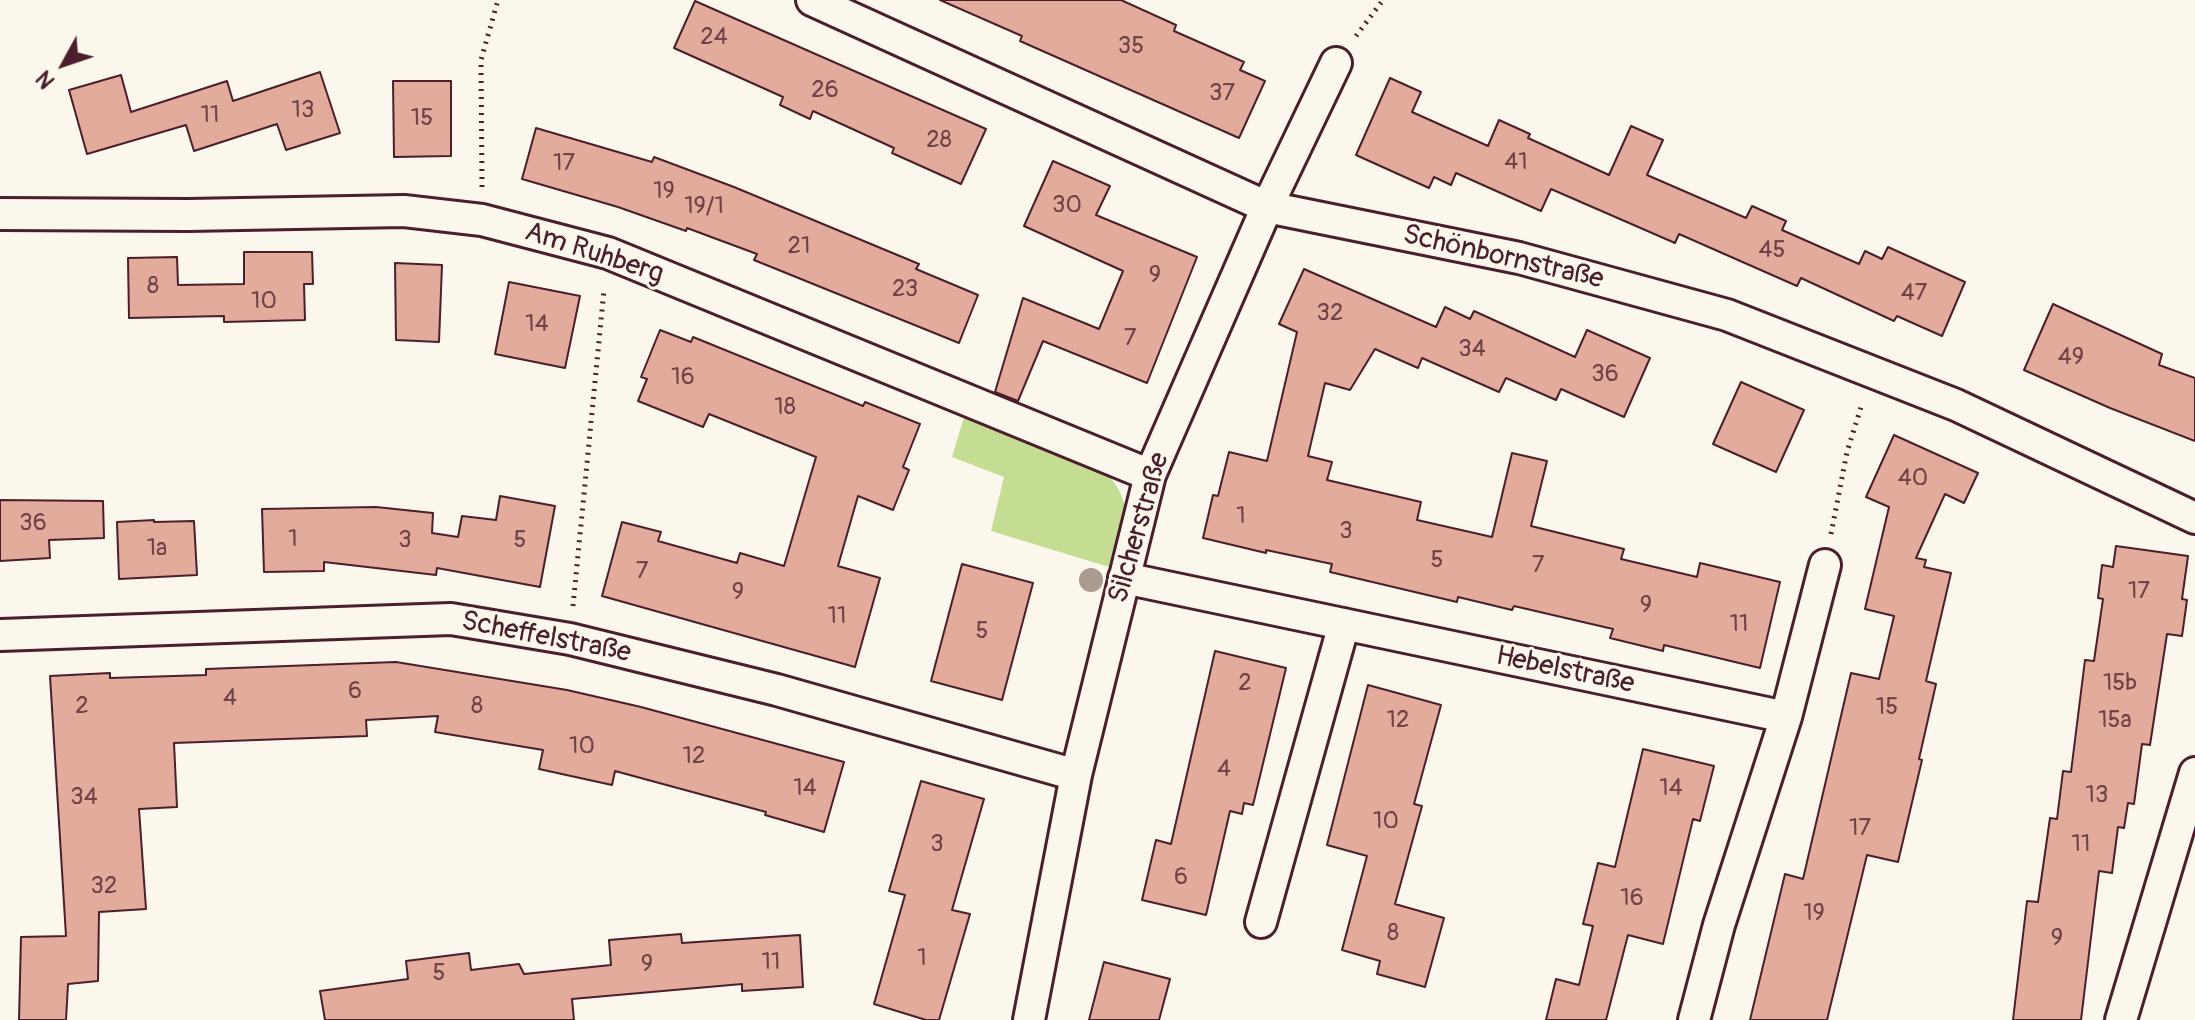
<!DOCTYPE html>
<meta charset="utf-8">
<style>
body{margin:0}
#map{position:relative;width:2195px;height:1020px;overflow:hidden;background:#fbf7ec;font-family:Pangolin,sans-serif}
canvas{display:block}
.north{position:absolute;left:24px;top:24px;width:80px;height:80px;-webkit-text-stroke:6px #fbf7ec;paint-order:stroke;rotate:230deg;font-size:22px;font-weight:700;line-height:32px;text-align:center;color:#4a1f2b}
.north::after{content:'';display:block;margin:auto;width:28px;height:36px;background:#4a1f2b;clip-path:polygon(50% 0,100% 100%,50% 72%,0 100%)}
</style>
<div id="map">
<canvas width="2195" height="1020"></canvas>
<div class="north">N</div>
</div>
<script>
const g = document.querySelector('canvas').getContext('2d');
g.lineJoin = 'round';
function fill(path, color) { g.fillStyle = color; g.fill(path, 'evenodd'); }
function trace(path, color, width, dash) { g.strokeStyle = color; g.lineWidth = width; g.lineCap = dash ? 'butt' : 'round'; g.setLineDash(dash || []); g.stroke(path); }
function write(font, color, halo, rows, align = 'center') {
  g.font = font + ' Pangolin,sans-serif'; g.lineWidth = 6; g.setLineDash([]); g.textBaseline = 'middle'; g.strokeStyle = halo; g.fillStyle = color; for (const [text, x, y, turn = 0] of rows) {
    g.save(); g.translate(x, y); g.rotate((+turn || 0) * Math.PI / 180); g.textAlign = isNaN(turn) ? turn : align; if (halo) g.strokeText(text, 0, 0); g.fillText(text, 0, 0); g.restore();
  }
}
fill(new Path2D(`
 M 964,417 L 1109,476 C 1138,511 1121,527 1109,567 L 991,531 L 1004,477 L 952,457 Z`), '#c5dd93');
const building = new Path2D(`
 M 940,0 L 1121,0 L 1176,25 L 1174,31 L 1244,62 L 1240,70 L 1265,81 L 1239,138 L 1020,41 L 1022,36 Z
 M 695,1 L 986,129 L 961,184 L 892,153 L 894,148 L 813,111 L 810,119 L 780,105 L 783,97 L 674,48 Z
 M 320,72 L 340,133 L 286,150 L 277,124 L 194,151 L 186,125 L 87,154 L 69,90 L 121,75 L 131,112 L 227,81 L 233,101 Z
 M 1390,78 L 1421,92 L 1412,112 L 1488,146 L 1499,120 L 1530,134 L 1528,138 L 1609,175 L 1631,126 L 1663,140 L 1647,175 L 1746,218 L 1752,206 L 1786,221 L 1782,230 L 1859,264 L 1865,251 L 1882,259 L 1888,247 L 1965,282 L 1942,336 L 1897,316 L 1894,321 L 1801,278 L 1797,286 L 1679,234 L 1675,243 L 1551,189 L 1541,211 L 1456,173 L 1451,185 L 1434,177 L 1429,188 L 1356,155 Z
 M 393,81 L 451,81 L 451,156 L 394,157 Z
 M 536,128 L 652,162 L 654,157 L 734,187 L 919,264 L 916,269 L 978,295 L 959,343 L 754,260 L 757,254 L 687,228 L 686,231 L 618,207 L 522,179 Z
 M 1053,161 L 1110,186 L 1096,215 L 1197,257 L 1147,383 L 1043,341 L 1018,401 L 995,392 L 1023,298 L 1099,329 L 1123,271 L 1024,226 Z
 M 244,252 L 312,252 L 313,284 L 304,284 L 305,320 L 224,322 L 224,316 L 129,318 L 128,258 L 177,257 L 178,285 L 244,284 Z
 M 395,263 L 442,265 L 439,342 L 396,340 Z
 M 1304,269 L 1436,327 L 1445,307 L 1470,319 L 1474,311 L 1575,357 L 1587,330 L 1650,358 L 1624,417 L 1561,389 L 1556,400 L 1506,378 L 1499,392 L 1422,358 L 1418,368 L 1375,349 L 1350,390 L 1325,383 L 1308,456 L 1332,462 L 1327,480 L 1421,502 L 1417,520 L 1492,537 L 1512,453 L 1547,461 L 1531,526 L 1624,549 L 1621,559 L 1697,577 L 1700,563 L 1780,582 L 1760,668 L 1664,645 L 1663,651 L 1610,638 L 1613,629 L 1514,606 L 1512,610 L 1458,597 L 1457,602 L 1330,572 L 1332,564 L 1266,550 L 1266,553 L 1203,538 L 1213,495 L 1218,496 L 1229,452 L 1267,461 L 1297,332 L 1279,324 Z
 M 509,282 L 580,296 L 565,368 L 495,354 Z
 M 2053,304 L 2162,354 L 2159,365 L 2195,378 L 2195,441 L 2110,408 L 2024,370 Z
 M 660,330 L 691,342 L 693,337 L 863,406 L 865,402 L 920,424 L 903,467 L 909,470 L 893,510 L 858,496 L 838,566 L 880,578 L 855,667 L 602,596 L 622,522 L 661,532 L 658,541 L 737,563 L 740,553 L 784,566 L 816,457 L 709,414 L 703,427 L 638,401 L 647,379 L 641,377 Z
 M 1741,382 L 1804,410 L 1776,472 L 1713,444 Z
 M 1894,435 L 1978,473 L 1964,503 L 1945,494 L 1916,558 L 1926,560 L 1924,567 L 1951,573 L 1926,681 L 1936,684 L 1919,759 L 1922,760 L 1898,862 L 1867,855 L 1827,1020 L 1750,1020 L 1785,874 L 1803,879 L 1851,673 L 1879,679 L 1894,616 L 1865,609 L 1889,507 L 1866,497 Z
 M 500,496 L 555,506 L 540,587 L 437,568 L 436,575 L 324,562 L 324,571 L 264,572 L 262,509 L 376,507 L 433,513 L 432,533 L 458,537 L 462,516 L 496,520 Z
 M 0,500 L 103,501 L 104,538 L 49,540 L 50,558 L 0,561 Z
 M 154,520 L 154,522 L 194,521 L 197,575 L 119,579 L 117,522 Z
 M 2116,546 L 2188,556 L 2182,599 L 2187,600 L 2182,636 L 2167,634 L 2150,745 L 2142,744 L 2134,804 L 2128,803 L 2124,828 L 2118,827 L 2112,873 L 2099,871 L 2081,1020 L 2013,1020 L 2027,901 L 2038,902 L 2050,818 L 2057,819 L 2063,771 L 2071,772 L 2085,660 L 2094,661 L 2103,599 L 2098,598 L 2102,565 L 2113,567 Z
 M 962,564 L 1033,583 L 1002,700 L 931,681 Z
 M 1215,651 L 1286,668 L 1253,805 L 1244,803 L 1242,814 L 1230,811 L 1206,915 L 1142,900 L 1156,840 L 1171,844 Z
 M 396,662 L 567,690 L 641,707 L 844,762 L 824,832 L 765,815 L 766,812 L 615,771 L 612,785 L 539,769 L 543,750 L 435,732 L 438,716 L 366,720 L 367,736 L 174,743 L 177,807 L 139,809 L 146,909 L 99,912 L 98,981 L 68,984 L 66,1020 L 19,1020 L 21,937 L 66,936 L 50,676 L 110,673 L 110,678 L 206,675 L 206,669 Z
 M 1368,685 L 1441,705 L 1414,804 L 1422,806 L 1395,904 L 1444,918 L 1425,987 L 1377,974 L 1380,961 L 1342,950 L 1367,856 L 1327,845 Z
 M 1643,749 L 1714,766 L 1700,821 L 1693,819 L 1663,944 L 1628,935 L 1606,1020 L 1546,1020 L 1556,979 L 1579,985 L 1593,926 L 1583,924 L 1598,863 L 1615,867 Z
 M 921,781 L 984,799 L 952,910 L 970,914 L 939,1020 L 926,1020 L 874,1004 L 905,895 L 889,891 Z
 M 681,934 L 682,943 L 800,935 L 803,987 L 742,991 L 742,984 L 572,999 L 574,1020 L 325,1020 L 320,991 L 408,979 L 406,961 L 469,953 L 471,970 L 519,964 L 524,974 L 611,965 L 609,940 Z
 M 1104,962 L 1170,979 L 1159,1020 L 1089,1020 Z`);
fill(building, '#e3ab9c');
trace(building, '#4a1f2b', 2);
const street = new Path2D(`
 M 812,0 L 1267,207 L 1519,258 L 1727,315 L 1956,405 L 2195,518
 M 0,214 L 188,215 L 404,211 L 482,220 L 608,253 L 1150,475
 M 1124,578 L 1786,717 L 1825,565
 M 0,635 L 451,619 L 570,639 L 777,690 L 1076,775
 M 1261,922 L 1344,624
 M 1029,1020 L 1076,775 L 1150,475 L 1267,207 L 1336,63
 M 1694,1020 L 1719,925 L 1786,717
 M 2121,1020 L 2195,773`);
trace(street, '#4a1f2b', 36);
trace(new Path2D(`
 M 1356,36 L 1383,0
 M 482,187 L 481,60 L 498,0
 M 1831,534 L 1847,452 L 1862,404
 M 573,606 L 604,290`), '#4a1f2b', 5, [2, 6]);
trace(street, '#fbf7ec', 30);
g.fillStyle = '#ab9a90';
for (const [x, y] of [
 [1091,580]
]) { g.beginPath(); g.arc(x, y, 12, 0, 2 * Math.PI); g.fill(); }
write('24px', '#704247', null, [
 ["24",714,38],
 ["35",1131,47],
 ["26",825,91],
 ["37",1222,94],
 ["13",303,111],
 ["11",210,116],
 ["15",422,119],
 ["28",939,141],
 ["41",1516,163],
 ["17",564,164],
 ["19",664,192],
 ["30",1067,206],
 ["19/1",704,207],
 ["21",799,247],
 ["45",1772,251],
 ["9",1155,276],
 ["8",153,287],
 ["23",905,290],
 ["47",1914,294],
 ["10",264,302],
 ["32",1330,314],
 ["14",537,325],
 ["7",1130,339],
 ["34",1472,350],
 ["49",2071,358],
 ["36",1605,375],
 ["16",683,378],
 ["18",785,408],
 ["40",1913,479],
 ["1",1241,517],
 ["36",33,524],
 ["3",1346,532],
 ["1",293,540],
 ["3",405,541],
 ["5",520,541],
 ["1a",157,549],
 ["5",1437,561],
 ["7",1538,566],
 ["7",642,572],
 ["17",2139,592],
 ["9",738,593],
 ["9",1646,606],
 ["11",837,617],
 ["11",1739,625],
 ["5",982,632],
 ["2",1245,684],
 ["15b",2120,684],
 ["6",355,692],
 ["4",230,699],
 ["2",82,707],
 ["8",477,707],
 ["15",1887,708],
 ["12",1398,721],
 ["15a",2115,721],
 ["10",582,747],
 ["12",694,757],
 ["4",1224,770],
 ["14",805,789],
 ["14",1671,789],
 ["13",2097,796],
 ["34",84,798],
 ["10",1386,822],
 ["17",1860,829],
 ["3",937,845],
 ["11",2081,845],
 ["6",1181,878],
 ["32",104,887],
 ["16",1632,899],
 ["19",1814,914],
 ["8",1393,934],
 ["9",2057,939],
 ["1",922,959],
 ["11",771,963],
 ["9",647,965],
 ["5",439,974]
]);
write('28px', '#4a1f2b', '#fbf7ec', [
 ["Am Ruhberg",594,254,18],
 ["Schönbornstraße",1503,258,13],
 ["Silcherstraße",1140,528,-74],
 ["Scheffelstraße",546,638,11],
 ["Hebelstraße",1565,671,12]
]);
</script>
